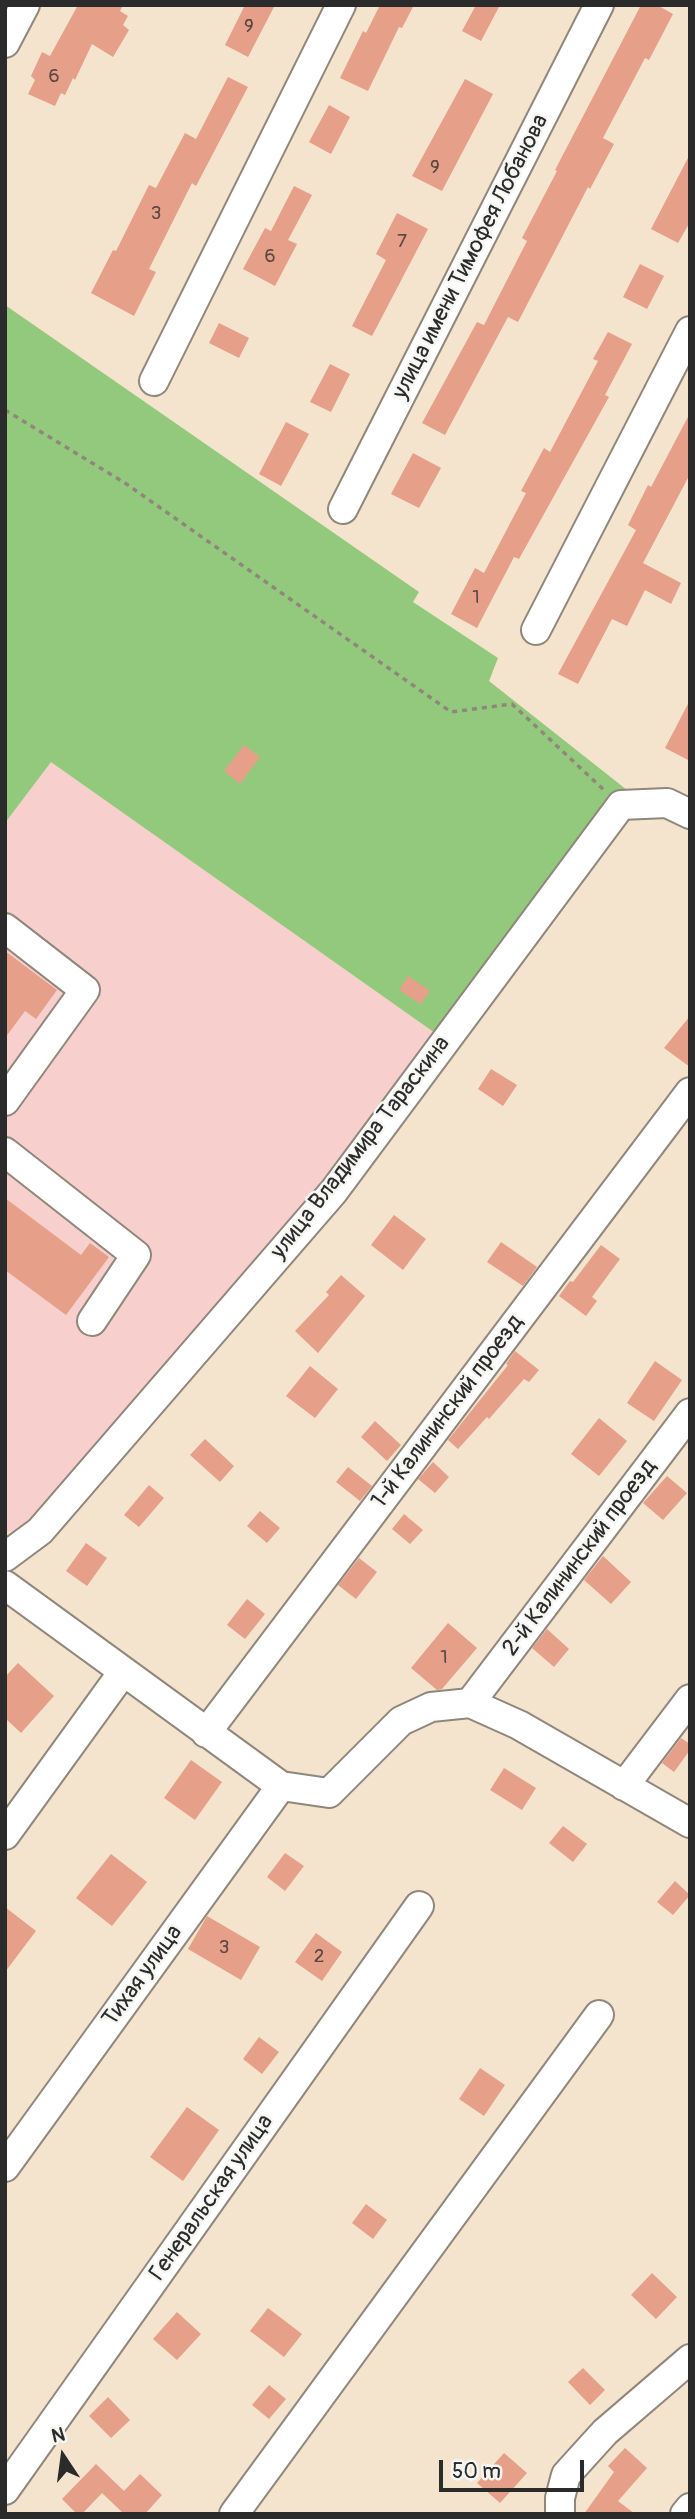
<!DOCTYPE html>
<meta charset="utf-8">
<style>
body{margin:0}
#map{position:relative;width:695px;height:2519px;overflow:hidden;background:#f4e3cd;font-family:Pangolin,sans-serif}
canvas{display:block}
.frame{position:absolute;inset:0;border:7px solid #2b2b2b;pointer-events:none}
.north{position:absolute;left:28px;top:2421px;width:70px;height:70px;-webkit-text-stroke:5px #f6f6f2;paint-order:stroke;rotate:347deg;font-size:19px;font-weight:700;line-height:28px;text-align:center;color:#2b2b2b}
.north::after{content:'';display:block;margin:auto;width:24px;height:32px;background:#2b2b2b;clip-path:polygon(50% 0,100% 100%,50% 72%,0 100%)}
.scale{position:absolute;left:439px;top:2460px;width:145px;height:32px;box-sizing:border-box;border:4px solid #2b2b2b;border-top:0;padding-left:9px;font-size:21px;line-height:24px;white-space:nowrap;color:#2b2b2b;-webkit-text-stroke:5px #f6f6f2;paint-order:stroke}
</style>
<div id="map">
<canvas width="695" height="2519"></canvas>
<div class="frame"></div>
<div class="north">N</div>
<div class="scale">50 m</div>
</div>
<script>
const g = document.querySelector('canvas').getContext('2d');
g.lineJoin = 'round';
function fill(path, color) { g.fillStyle = color; g.fill(path, 'evenodd'); }
function trace(path, color, width, dash) { g.strokeStyle = color; g.lineWidth = width; g.lineCap = dash ? 'butt' : 'round'; g.setLineDash(dash || []); g.stroke(path); }
function write(font, color, halo, rows, align = 'center') {
  g.font = font + ' Pangolin,sans-serif'; g.lineWidth = 5; g.setLineDash([]); g.textBaseline = 'middle'; g.strokeStyle = halo; g.fillStyle = color; for (const [text, x, y, turn = 0] of rows) {
    g.save(); g.translate(x, y); g.rotate((+turn || 0) * Math.PI / 180); g.textAlign = isNaN(turn) ? turn : align; if (halo) g.strokeText(text, 0, 0); g.fillText(text, 0, 0); g.restore();
  }
}
fill(new Path2D(`
 M 51,761 L 435,1033 L 326,1185 L 37,1517 L 15,1531 L 5,1532 L 5,823 Z`), '#f7d0ce');
fill(new Path2D(`
 M 5,305 L 419,592 L 413,602 L 498,658 L 489,681 L 627,790 L 605,807 L 435,1033 L 51,762 L 5,823 Z`), '#93c97c');
fill(new Path2D(`
 M 78,5 L 123,5 L 120,11 L 128,16 L 123,25 L 129,30 L 113,57 L 92,44 L 75,80 L 73,78 L 65,95 L 61,93 L 55,106 L 28,94 L 35,80 L 31,76 L 42,52 L 50,56 Z
 M 245,5 L 275,5 L 248,57 L 225,45 Z
 M 380,5 L 414,5 L 402,28 L 399,27 L 368,91 L 340,78 L 363,31 L 366,33 Z
 M 476,5 L 500,5 L 481,41 L 462,31 Z
 M 641,5 L 657,5 L 673,14 L 649,60 L 645,58 L 603,138 L 614,144 L 590,189 L 588,187 L 518,322 L 508,317 L 445,435 L 422,423 L 477,322 L 484,325 L 527,241 L 522,238 L 557,171 L 555,170 Z
 M 228,77 L 248,87 L 196,186 L 192,183 L 149,269 L 156,272 L 134,316 L 91,293 L 113,250 L 116,251 L 149,185 L 156,188 L 185,133 L 196,139 Z
 M 465,79 L 493,94 L 442,191 L 412,176 Z
 M 329,105 L 350,117 L 331,154 L 309,142 Z
 M 690,154 L 690,222 L 678,243 L 651,229 Z
 M 294,186 L 312,195 L 288,240 L 297,244 L 275,286 L 243,269 L 265,228 L 271,231 Z
 M 397,213 L 428,229 L 372,336 L 352,326 L 386,260 L 376,254 Z
 M 640,264 L 664,276 L 647,309 L 623,297 Z
 M 219,323 L 249,338 L 239,358 L 209,343 Z
 M 608,332 L 632,344 L 605,395 L 609,397 L 519,559 L 514,557 L 477,628 L 451,614 L 475,568 L 484,573 L 526,493 L 521,491 L 544,448 L 550,452 L 598,361 L 593,359 Z
 M 330,364 L 350,374 L 331,412 L 310,402 Z
 M 690,413 L 690,474 L 643,563 L 681,583 L 671,604 L 645,590 L 627,626 L 612,619 L 578,684 L 558,674 L 636,530 L 628,525 L 648,485 L 651,487 Z
 M 286,422 L 309,434 L 281,486 L 259,474 Z
 M 413,453 L 441,468 L 419,508 L 391,494 Z
 M 690,700 L 690,761 L 665,748 Z
 M 244,745 L 260,757 L 240,784 L 224,771 Z
 M 5,951 L 57,990 L 36,1019 L 25,1011 L 5,1038 Z
 M 408,976 L 430,991 L 421,1004 L 399,990 Z
 M 690,1016 L 690,1067 L 664,1048 Z
 M 491,1069 L 517,1085 L 503,1106 L 478,1089 Z
 M 5,1198 L 81,1255 L 90,1243 L 109,1257 L 66,1315 L 5,1270 Z
 M 394,1215 L 426,1239 L 403,1270 L 371,1245 Z
 M 501,1242 L 537,1267 L 523,1286 L 487,1262 Z
 M 601,1245 L 620,1259 L 592,1297 L 597,1301 L 586,1316 L 559,1296 L 570,1281 L 573,1282 Z
 M 341,1275 L 365,1296 L 318,1353 L 295,1331 L 329,1295 L 326,1292 Z
 M 515,1351 L 539,1370 L 529,1382 L 524,1379 L 489,1419 L 487,1417 L 458,1449 L 448,1440 L 508,1365 L 506,1364 Z
 M 655,1361 L 682,1380 L 654,1421 L 627,1403 Z
 M 310,1366 L 338,1389 L 315,1418 L 286,1396 Z
 M 599,1418 L 627,1441 L 599,1476 L 571,1454 Z
 M 375,1421 L 401,1445 L 387,1461 L 361,1437 Z
 M 205,1439 L 234,1466 L 220,1482 L 190,1455 Z
 M 433,1462 L 449,1477 L 435,1493 L 418,1479 Z
 M 348,1467 L 372,1486 L 360,1501 L 336,1482 Z
 M 667,1476 L 687,1493 L 663,1520 L 643,1503 Z
 M 149,1485 L 164,1498 L 139,1527 L 124,1515 Z
 M 260,1511 L 280,1528 L 267,1543 L 247,1526 Z
 M 404,1514 L 423,1530 L 410,1544 L 392,1529 Z
 M 86,1543 L 107,1558 L 87,1586 L 66,1571 Z
 M 603,1556 L 631,1582 L 611,1604 L 584,1580 Z
 M 359,1558 L 377,1572 L 356,1599 L 338,1585 Z
 M 247,1599 L 265,1614 L 245,1639 L 227,1625 Z
 M 448,1623 L 477,1648 L 442,1689 L 437,1690 L 411,1668 Z
 M 547,1629 L 569,1649 L 554,1667 L 532,1648 Z
 M 18,1663 L 54,1696 L 21,1733 L 5,1718 L 5,1677 Z
 M 681,1738 L 690,1744 L 690,1750 L 674,1772 L 662,1763 Z
 M 191,1760 L 222,1782 L 195,1820 L 164,1798 Z
 M 504,1768 L 536,1788 L 522,1810 L 490,1790 Z
 M 563,1826 L 587,1844 L 573,1862 L 549,1843 Z
 M 285,1853 L 304,1866 L 285,1891 L 267,1877 Z
 M 111,1854 L 147,1882 L 112,1926 L 76,1898 Z
 M 675,1881 L 690,1895 L 673,1915 L 657,1902 Z
 M 5,1907 L 36,1931 L 5,1972 Z
 M 207,1916 L 260,1947 L 241,1980 L 188,1949 Z
 M 316,1933 L 342,1952 L 322,1981 L 295,1962 Z
 M 259,2037 L 279,2052 L 262,2074 L 243,2059 Z
 M 480,2068 L 505,2085 L 484,2116 L 459,2099 Z
 M 187,2107 L 219,2130 L 183,2181 L 150,2157 Z
 M 366,2204 L 387,2220 L 373,2239 L 352,2223 Z
 M 652,2273 L 677,2297 L 656,2319 L 631,2295 Z
 M 268,2308 L 302,2334 L 284,2357 L 250,2331 Z
 M 177,2312 L 201,2334 L 177,2360 L 153,2339 Z
 M 583,2368 L 605,2390 L 590,2405 L 568,2382 Z
 M 269,2385 L 286,2399 L 269,2419 L 252,2405 Z
 M 108,2397 L 130,2420 L 111,2438 L 89,2416 Z
 M 625,2448 L 647,2468 L 618,2501 L 635,2514 L 584,2514 L 614,2472 L 608,2466 Z
 M 504,2453 L 527,2473 L 500,2503 L 477,2483 Z
 M 96,2464 L 124,2491 L 140,2474 L 162,2495 L 145,2514 L 124,2514 L 102,2493 L 82,2514 L 77,2514 L 62,2499 Z`), '#e69f88');
const minor = new Path2D(`
 M 5,43 L 25,5
 M 154,381 L 341,5
 M 343,509 L 599,5
 M 536,630 L 690,331
 M 5,928 L 85,990 L 5,1101
 M 5,1152 L 136,1255 L 92,1321
 M 5,1557 L 40,1531 L 334,1191 L 621,805 L 667,803 L 690,814
 M 5,1585 L 281,1786 L 329,1793 L 401,1721 L 431,1707 L 470,1703 L 519,1725 L 690,1823
 M 470,1703 L 690,1413
 M 206,1733 L 690,1092
 M 624,1786 L 690,1699
 M 5,1835 L 123,1672
 M 5,2167 L 281,1786
 M 5,2490 L 419,1906
 M 234,2514 L 599,2015
 M 560,2514 L 560,2498 L 566,2475 L 605,2432 L 690,2359
 M 685,2514 L 690,2508`);
trace(minor, '#90877c', 32);
trace(new Path2D(`
 M 5,410 L 125,483 L 451,712 L 512,704 L 604,790`), '#90877c', 3.5, [5, 5]);
trace(minor, '#fff', 28);
write('19px', '#5a4842', null, [
 ["9",249,27],
 ["6",54,77],
 ["9",435,168],
 ["3",156,214],
 ["7",402,242],
 ["6",270,257],
 ["1",476,598],
 ["1",444,1658],
 ["3",224,1948],
 ["2",319,1957]
]);
write('23px', '#2b2b2b', '#f6f6f2', [
 ["улица имени Тимофея Лобанова",471,257,-63],
 ["улица Владимира Тараскина",361,1148,-52],
 ["1-й Калининский проезд",448,1412,-53],
 ["2-й Калининский проезд",580,1558,-53],
 ["Тихая улица",143,1976,-54],
 ["Генеральская улица",212,2198,-55]
]);
</script>
